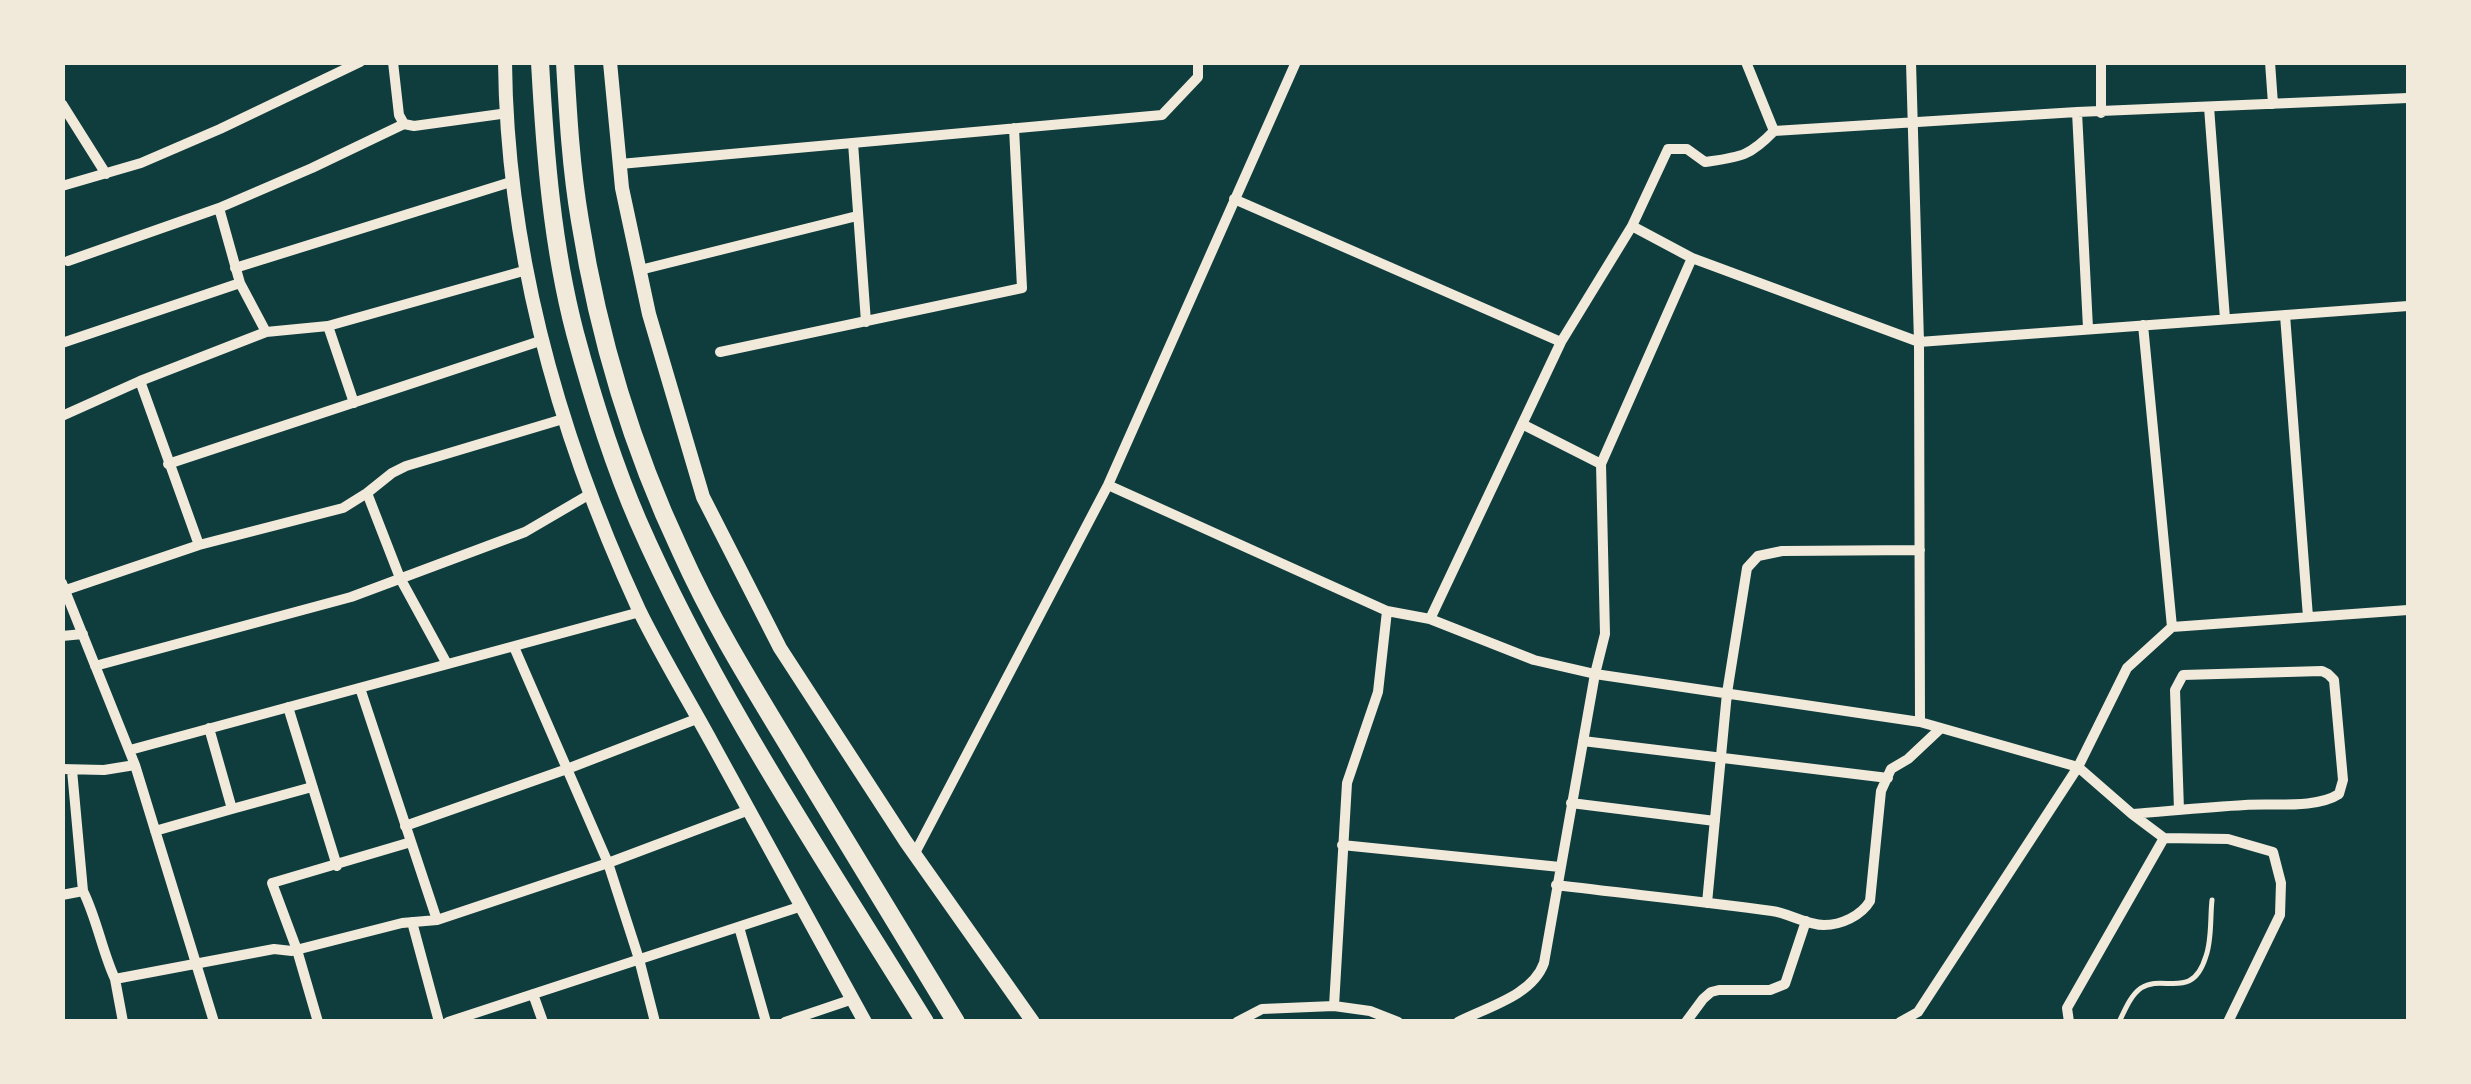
<!DOCTYPE html>
<style>
body{margin:0}
#map{position:relative;width:2471px;height:1084px;overflow:hidden;background:#0f3d3e;font-family:Signika,sans-serif}
canvas{display:block}
.frame{position:absolute;inset:0;border:65px solid #f1e9da;pointer-events:none}
</style>
<div id="map">
<canvas width="2471" height="1084"></canvas>
<div class="frame"></div>
</div>
<script>
const g = document.querySelector('canvas').getContext('2d');
g.lineJoin = 'round';
function trace(path, color, width, dash) { g.strokeStyle = color; g.lineWidth = width; g.lineCap = dash ? 'butt' : 'round'; g.setLineDash(dash || []); g.stroke(path); }
trace(new Path2D(`
 M 2119,1022 C 2125,1010 2130,996 2141,988 C 2164,973 2192,1002 2206,956 C 2212,939 2210,918 2212,900`), '#f1e9da', 5);
trace(new Path2D(`
 M 393,62 L 399,115 L 404,124 L 414,126 L 508,113
 M 1746,62 L 1774,131
 M 1911,62 L 1919,342 L 1920,722
 M 2101,62 L 2101,113
 M 2270,62 L 2273,104
 M 62,104 L 106,174
 M 2209,107 L 2225,319
 M 2077,112 L 2088,328
 M 853,143 L 866,322
 M 620,164 L 1162,115 L 1198,77 L 1198,62
 M 62,186 L 141,163 L 220,129 L 360,62
 M 1234,199 L 1561,342
 M 219,208 L 240,283 L 266,332 L 328,326 L 527,270
 M 1632,226 L 1692,258 L 1919,342 L 2408,306
 M 68,261 L 219,208 L 312,168 L 404,124
 M 235,268 L 514,181
 M 640,270 L 857,216
 M 2285,315 L 2308,617
 M 2143,325 L 2172,627
 M 328,326 L 354,403
 M 62,343 L 240,283
 M 720,352 L 1022,288 L 1014,128
 M 140,381 L 199,545
 M 62,416 L 140,381 L 266,332
 M 1522,424 L 1601,464
 M 168,464 L 540,341
 M 1108,485 L 1387,611 L 1430,619 L 1534,660 L 1595,674 L 1605,634 L 1601,464 L 1692,258
 M 367,493 L 400,578 L 447,664
 M 62,583 L 135,765 L 214,1022
 M 66,590 L 199,545 L 343,508 L 367,493 L 392,473 L 406,466 L 563,419
 M 1430,619 L 1561,342 L 1632,226 L 1668,149 L 1687,149 L 1705,162 C 1740,157 1749,157 1774,131 L 2077,112 L 2408,98
 M 62,636 L 83,634
 M 514,647 L 608,863 L 639,959 L 655,1022
 M 95,666 L 351,597 L 525,532 L 590,494
 M 360,688 L 437,920
 M 288,707 L 337,866
 M 1583,741 L 1888,778
 M 130,750 L 640,612
 M 62,769 L 104,770 L 135,765
 M 72,770 L 83,891
 M 1571,803 L 1715,821
 M 232,809 L 312,787
 M 2133,814 C 2170,811 2207,807 2245,805 C 2272,803 2316,809 2339,794 L 2343,780 L 2334,680 L 2328,674 L 2322,671 L 2183,675 L 2175,690 L 2179,810
 M 405,826 L 567,769 L 699,718
 M 155,831 L 232,809 L 209,728
 M 1342,845 L 1560,867
 M 915,853 L 1108,485 L 1296,62
 M 1556,885 C 1628,894 1700,901 1772,911 C 1789,913 1806,925 1824,925 C 1841,925 1861,916 1870,901 L 1881,791 L 1891,769 L 1908,759 L 1941,728
 M 62,895 L 83,891 C 97,919 102,951 115,979 L 274,949 L 292,951 L 402,923 L 437,920 L 608,863 L 749,810
 M 1707,903 L 1727,693 L 1747,568 L 1758,556 L 1782,551 L 1920,550
 M 412,922 L 439,1022
 M 739,927 L 766,1022
 M 115,979 L 123,1022
 M 533,994 L 543,1022
 M 1334,1006 L 1347,783 L 1378,692 L 1387,611
 M 318,1022 L 297,950 L 272,883 L 411,842
 M 448,1022 L 802,906
 M 785,1022 L 853,999
 M 1237,1022 L 1262,1009 L 1334,1006 L 1370,1011 L 1398,1022
 M 1458,1022 C 1487,1007 1532,996 1544,963 L 1595,674 L 1920,722 L 2078,767 L 1918,1012 L 1900,1022
 M 1686,1022 L 1703,999 L 1711,992 L 1719,990 L 1770,990 L 1785,984 L 1806,921
 M 2069,1022 L 2067,1008 L 2164,838
 M 2228,1022 L 2280,915 L 2281,883 L 2273,852 L 2228,839 L 2164,838 L 2132,814 L 2078,767 L 2127,668 L 2172,627 L 2408,610`), '#f1e9da', 10);
trace(new Path2D(`
 M 505,62 C 507,255 559,437 639,610 C 661,655 688,699 712,743 C 763,836 814,929 865,1022
 M 610,62 L 622,188 L 649,314 L 703,497 L 780,648 L 906,842 L 1033,1022`), '#f1e9da', 14);
trace(new Path2D(`
 M 540,62 C 545,153 552,245 575,333 C 592,396 612,461 638,521 C 715,697 824,858 925,1022
 M 565,62 C 568,115 571,168 580,221 C 598,334 632,448 681,552 C 715,628 760,698 803,770 C 854,854 905,938 956,1022`), '#f1e9da', 18);
</script>
